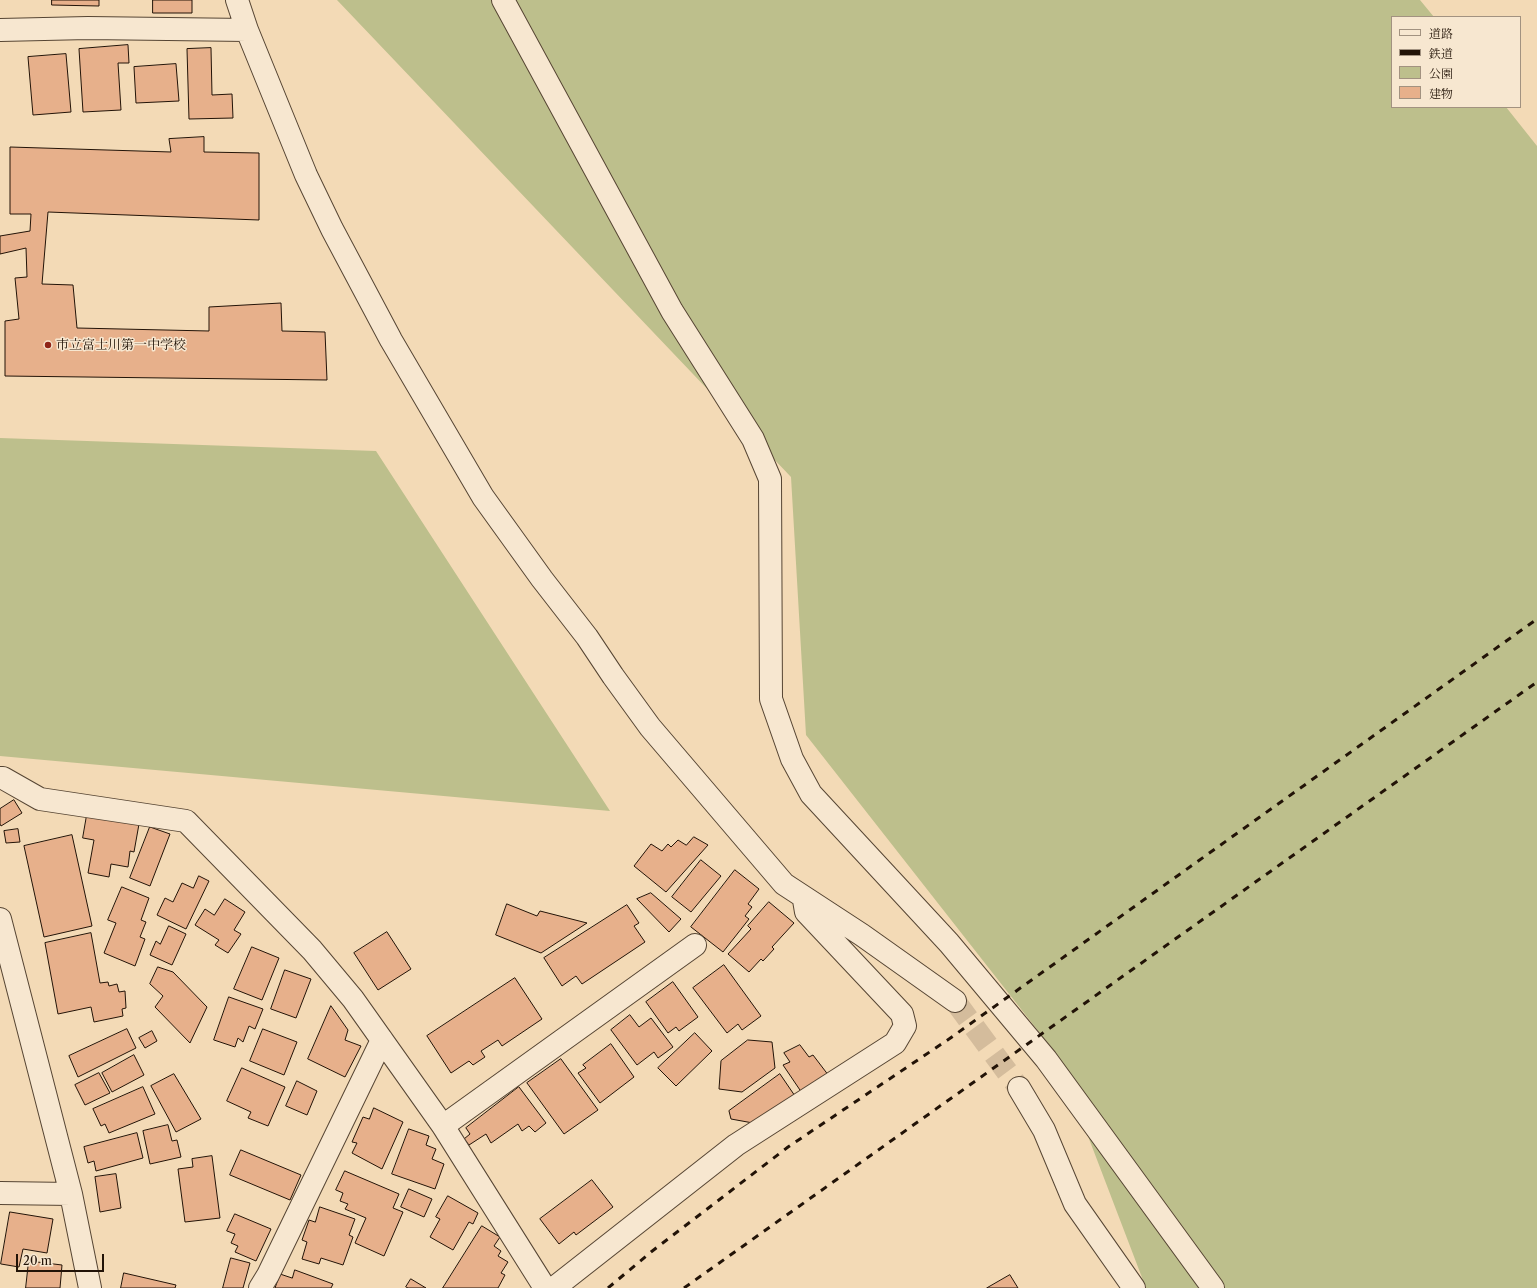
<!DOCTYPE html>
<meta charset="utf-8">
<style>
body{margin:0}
#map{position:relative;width:1537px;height:1288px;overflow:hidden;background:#f3dab6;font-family:"Libre Caslon Text","Noto Serif JP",serif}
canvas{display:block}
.legend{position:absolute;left:1391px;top:16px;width:130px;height:92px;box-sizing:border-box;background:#f7e7d0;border:1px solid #a29280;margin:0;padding:5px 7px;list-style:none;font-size:12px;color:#221307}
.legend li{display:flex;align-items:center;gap:8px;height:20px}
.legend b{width:20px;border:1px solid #a29280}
.scale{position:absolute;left:16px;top:1254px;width:88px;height:18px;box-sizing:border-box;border:2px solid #221307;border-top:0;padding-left:5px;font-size:12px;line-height:14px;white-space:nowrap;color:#221307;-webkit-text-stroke:3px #f7e7d0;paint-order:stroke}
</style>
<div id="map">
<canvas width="1537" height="1288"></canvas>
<ul class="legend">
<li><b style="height:5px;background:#f7e7d0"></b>道路</li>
<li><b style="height:5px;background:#221307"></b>鉄道</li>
<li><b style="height:11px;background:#bdbf8c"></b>公園</li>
<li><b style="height:11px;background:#e7b08b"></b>建物</li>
</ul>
<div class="scale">20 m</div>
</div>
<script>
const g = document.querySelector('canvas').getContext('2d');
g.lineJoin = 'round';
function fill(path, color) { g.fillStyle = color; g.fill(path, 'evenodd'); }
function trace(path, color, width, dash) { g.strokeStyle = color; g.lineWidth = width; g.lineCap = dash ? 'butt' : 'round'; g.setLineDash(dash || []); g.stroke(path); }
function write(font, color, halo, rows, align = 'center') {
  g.font = font + ' "Libre Caslon Text","Noto Serif JP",serif'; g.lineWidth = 3; g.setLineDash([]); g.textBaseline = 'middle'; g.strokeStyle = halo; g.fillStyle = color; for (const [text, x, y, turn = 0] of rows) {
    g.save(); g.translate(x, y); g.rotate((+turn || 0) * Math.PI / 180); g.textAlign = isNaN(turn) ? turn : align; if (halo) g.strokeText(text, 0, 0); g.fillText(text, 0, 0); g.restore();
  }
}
fill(new Path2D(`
 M 337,0 L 1420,0 L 1434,17 L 1392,17 L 1392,107 L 1506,107 L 1537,146 L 1537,1288 L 1146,1288 L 1057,1055 L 806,735 L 791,477 Z
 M 0,438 L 376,451 L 610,811 L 0,756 Z`), '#bdbf8c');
const building = new Path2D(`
 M 52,0 L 99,0 L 99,6 L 52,5 Z
 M 153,0 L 192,0 L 192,13 L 153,13 Z
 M 128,45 L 129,63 L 118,63 L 121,110 L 83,112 L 79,49 Z
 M 211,48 L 212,95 L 232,94 L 233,118 L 189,119 L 187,49 Z
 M 66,54 L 71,112 L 33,115 L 28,57 Z
 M 176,64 L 179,101 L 136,103 L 134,67 Z
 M 204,137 L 204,152 L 259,153 L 259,220 L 48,212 L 42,284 L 73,285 L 77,328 L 209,331 L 209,307 L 281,303 L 282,331 L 325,332 L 327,380 L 5,376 L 5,321 L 19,319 L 15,278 L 27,277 L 26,248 L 0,254 L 0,236 L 30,231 L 31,214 L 10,214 L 10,147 L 171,152 L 169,139 Z
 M 14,800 L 22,813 L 1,826 L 0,824 L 0,809 Z
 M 87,815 L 139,824 L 134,852 L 130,851 L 128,867 L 111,864 L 109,877 L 88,873 L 94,840 L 83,838 Z
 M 150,827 L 170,834 L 150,886 L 130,878 Z
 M 18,829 L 20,842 L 6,843 L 4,831 Z
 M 72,835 L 92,926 L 44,937 L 24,846 Z
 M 694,837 L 708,845 L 666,892 L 634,866 L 651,844 L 662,851 L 668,844 L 671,847 L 678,840 L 686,845 Z
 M 701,860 L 721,876 L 691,912 L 672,897 Z
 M 735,870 L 759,889 L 748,904 L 752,907 L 745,916 L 749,919 L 723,952 L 691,927 Z
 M 199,876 L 209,881 L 186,929 L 157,915 L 165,898 L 173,902 L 182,883 L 193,888 Z
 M 122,887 L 149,898 L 141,920 L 146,922 L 140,937 L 145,939 L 135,966 L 104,953 L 116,923 L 108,920 Z
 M 651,893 L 681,919 L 669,932 L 637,899 Z
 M 225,899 L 245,912 L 234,930 L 241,934 L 228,953 L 215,945 L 219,940 L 195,925 L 205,909 L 214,915 Z
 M 769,902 L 794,923 L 772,947 L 774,949 L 763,961 L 761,959 L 749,972 L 728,954 L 751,929 L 748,926 Z
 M 507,904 L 537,916 L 540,911 L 587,923 L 541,953 L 496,935 Z
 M 627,905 L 639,923 L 634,926 L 645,942 L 582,984 L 576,976 L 562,986 L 544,958 Z
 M 169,926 L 186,934 L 172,965 L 150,955 L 156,941 L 160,944 Z
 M 387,932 L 411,969 L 378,990 L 354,953 Z
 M 91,933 L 100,983 L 108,982 L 109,986 L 117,984 L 119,992 L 125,991 L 126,1008 L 122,1009 L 123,1016 L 94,1022 L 91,1007 L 58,1014 L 45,943 Z
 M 252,947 L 279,958 L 262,1000 L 234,989 Z
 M 724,965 L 761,1016 L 742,1030 L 738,1024 L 727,1033 L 693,988 Z
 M 158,967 L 173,972 L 207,1007 L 190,1043 L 155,1007 L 163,996 L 150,984 Z
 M 285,970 L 311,979 L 296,1018 L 271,1009 Z
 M 515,978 L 542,1019 L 502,1046 L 498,1040 L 481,1051 L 485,1057 L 473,1065 L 469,1061 L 451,1073 L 427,1036 Z
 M 673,982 L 698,1017 L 679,1031 L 676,1027 L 668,1033 L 646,1002 Z
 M 229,997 L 263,1009 L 255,1029 L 249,1026 L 243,1042 L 238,1038 L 235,1047 L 214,1040 Z
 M 331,1006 L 348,1030 L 345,1040 L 361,1046 L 345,1077 L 308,1059 Z
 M 630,1015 L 639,1027 L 651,1018 L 673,1047 L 658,1058 L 654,1052 L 637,1065 L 611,1030 Z
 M 127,1029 L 136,1048 L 78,1077 L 69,1056 Z
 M 263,1029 L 297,1042 L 284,1075 L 250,1061 Z
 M 152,1031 L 157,1041 L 145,1048 L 139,1038 Z
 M 695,1033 L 712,1051 L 676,1086 L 658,1068 Z
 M 748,1040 L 772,1042 L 775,1068 L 742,1092 L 719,1089 L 721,1061 Z
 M 611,1044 L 634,1077 L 600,1103 L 578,1073 L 586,1068 L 583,1065 Z
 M 800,1045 L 809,1057 L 813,1055 L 829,1076 L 802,1093 L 783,1065 L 790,1062 L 784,1053 Z
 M 134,1055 L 144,1075 L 112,1092 L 102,1073 Z
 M 561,1059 L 598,1110 L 564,1134 L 527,1083 Z
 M 242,1068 L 285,1087 L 268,1126 L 248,1118 L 251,1112 L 227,1101 Z
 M 99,1073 L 110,1093 L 85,1105 L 75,1085 Z
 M 174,1074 L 201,1119 L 176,1132 L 151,1086 Z
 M 780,1074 L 795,1096 L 753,1123 L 731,1119 L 729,1111 Z
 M 297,1081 L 317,1091 L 307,1115 L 286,1106 Z
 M 143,1087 L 155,1114 L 109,1133 L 105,1124 L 101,1126 L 93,1109 Z
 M 519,1087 L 546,1123 L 535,1132 L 529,1126 L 522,1131 L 518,1124 L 491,1143 L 486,1134 L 469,1145 L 464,1139 L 470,1134 L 466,1128 Z
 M 374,1108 L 403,1122 L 382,1169 L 352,1153 L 357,1143 L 352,1142 L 363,1117 L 369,1119 Z
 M 168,1125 L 172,1141 L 177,1140 L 181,1157 L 150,1164 L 143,1131 Z
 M 409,1129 L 429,1136 L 426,1145 L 436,1149 L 432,1159 L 444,1164 L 435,1189 L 392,1174 Z
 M 137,1133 L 143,1158 L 96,1171 L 94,1161 L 88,1163 L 84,1147 Z
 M 241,1150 L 301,1175 L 290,1200 L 230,1175 Z
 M 212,1156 L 220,1218 L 185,1222 L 178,1169 L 193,1167 L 192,1159 Z
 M 345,1171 L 399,1194 L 393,1208 L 403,1212 L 384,1256 L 355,1243 L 366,1218 L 345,1209 L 348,1204 L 340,1201 L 343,1193 L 336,1190 Z
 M 116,1174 L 121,1208 L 100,1212 L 95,1177 Z
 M 592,1180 L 613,1207 L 576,1235 L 574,1232 L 559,1244 L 540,1219 Z
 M 409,1189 L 432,1199 L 424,1217 L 401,1207 Z
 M 448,1196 L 478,1213 L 473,1224 L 469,1222 L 453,1250 L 430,1237 L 440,1219 L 436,1217 Z
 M 320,1207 L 355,1219 L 349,1235 L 353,1237 L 343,1265 L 321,1258 L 319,1264 L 302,1259 L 307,1242 L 302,1240 L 309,1220 L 315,1222 Z
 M 10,1212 L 53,1219 L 47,1253 L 23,1249 L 19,1267 L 1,1264 Z
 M 235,1214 L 271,1229 L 256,1261 L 235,1252 L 238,1246 L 231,1243 L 235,1234 L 227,1231 Z
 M 482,1226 L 500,1237 L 494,1246 L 501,1251 L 498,1256 L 508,1262 L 501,1273 L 505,1275 L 498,1288 L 443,1288 Z
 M 231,1258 L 250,1263 L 243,1288 L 223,1288 Z
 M 29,1261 L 62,1265 L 60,1288 L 26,1288 Z
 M 295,1270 L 333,1284 L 331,1288 L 275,1288 L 280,1274 L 292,1278 Z
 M 124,1273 L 176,1285 L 175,1288 L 121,1288 Z
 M 1010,1275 L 1018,1288 L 987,1288 Z
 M 411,1279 L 426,1288 L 408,1288 L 406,1287 Z`);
fill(building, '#e7b08b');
trace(building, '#221307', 1);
trace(new Path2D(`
 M 955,1001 L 1019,1088`), '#d4bc9c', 22, [22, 11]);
const minor = new Path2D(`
 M 237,0 L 247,30 L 306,175 L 332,229 L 391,340 L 483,497 L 542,579 L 587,637 L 613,676 L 650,727 L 784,884 L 862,935 L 955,1001
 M 503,0 L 672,311 L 753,439 L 770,479 L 771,699 L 792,759 L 811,794 L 949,943 L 1046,1059 L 1213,1288
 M 0,30 L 88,28 L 247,30
 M 0,778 L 3,778 L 40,799 L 186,821 L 312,950 L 353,999 L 443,1126 L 545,1288
 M 0,919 L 71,1194 L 90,1288
 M 1019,1088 L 1044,1130 L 1075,1204 L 1134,1288
 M 443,1126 L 695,945
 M 0,1193 L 71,1194
 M 260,1288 L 268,1275 L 382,1040
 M 554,1288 L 736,1145 L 895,1043 L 905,1026 L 902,1014 L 806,912 L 804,900`);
trace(minor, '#564533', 24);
trace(minor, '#f7e7d0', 22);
trace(new Path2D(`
 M 608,1288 L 651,1252 L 788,1147 L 949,1039 L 1537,619
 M 684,1288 L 1537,682`), '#221307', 3, [7, 7]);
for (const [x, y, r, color] of [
 [48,345,4,"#8f2418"]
]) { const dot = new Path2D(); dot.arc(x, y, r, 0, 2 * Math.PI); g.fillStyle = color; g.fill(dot); trace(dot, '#f7e7d0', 1.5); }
write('13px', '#221307', '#f7e7d0', [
 ["市立富士川第一中学校",56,345]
], 'left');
</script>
